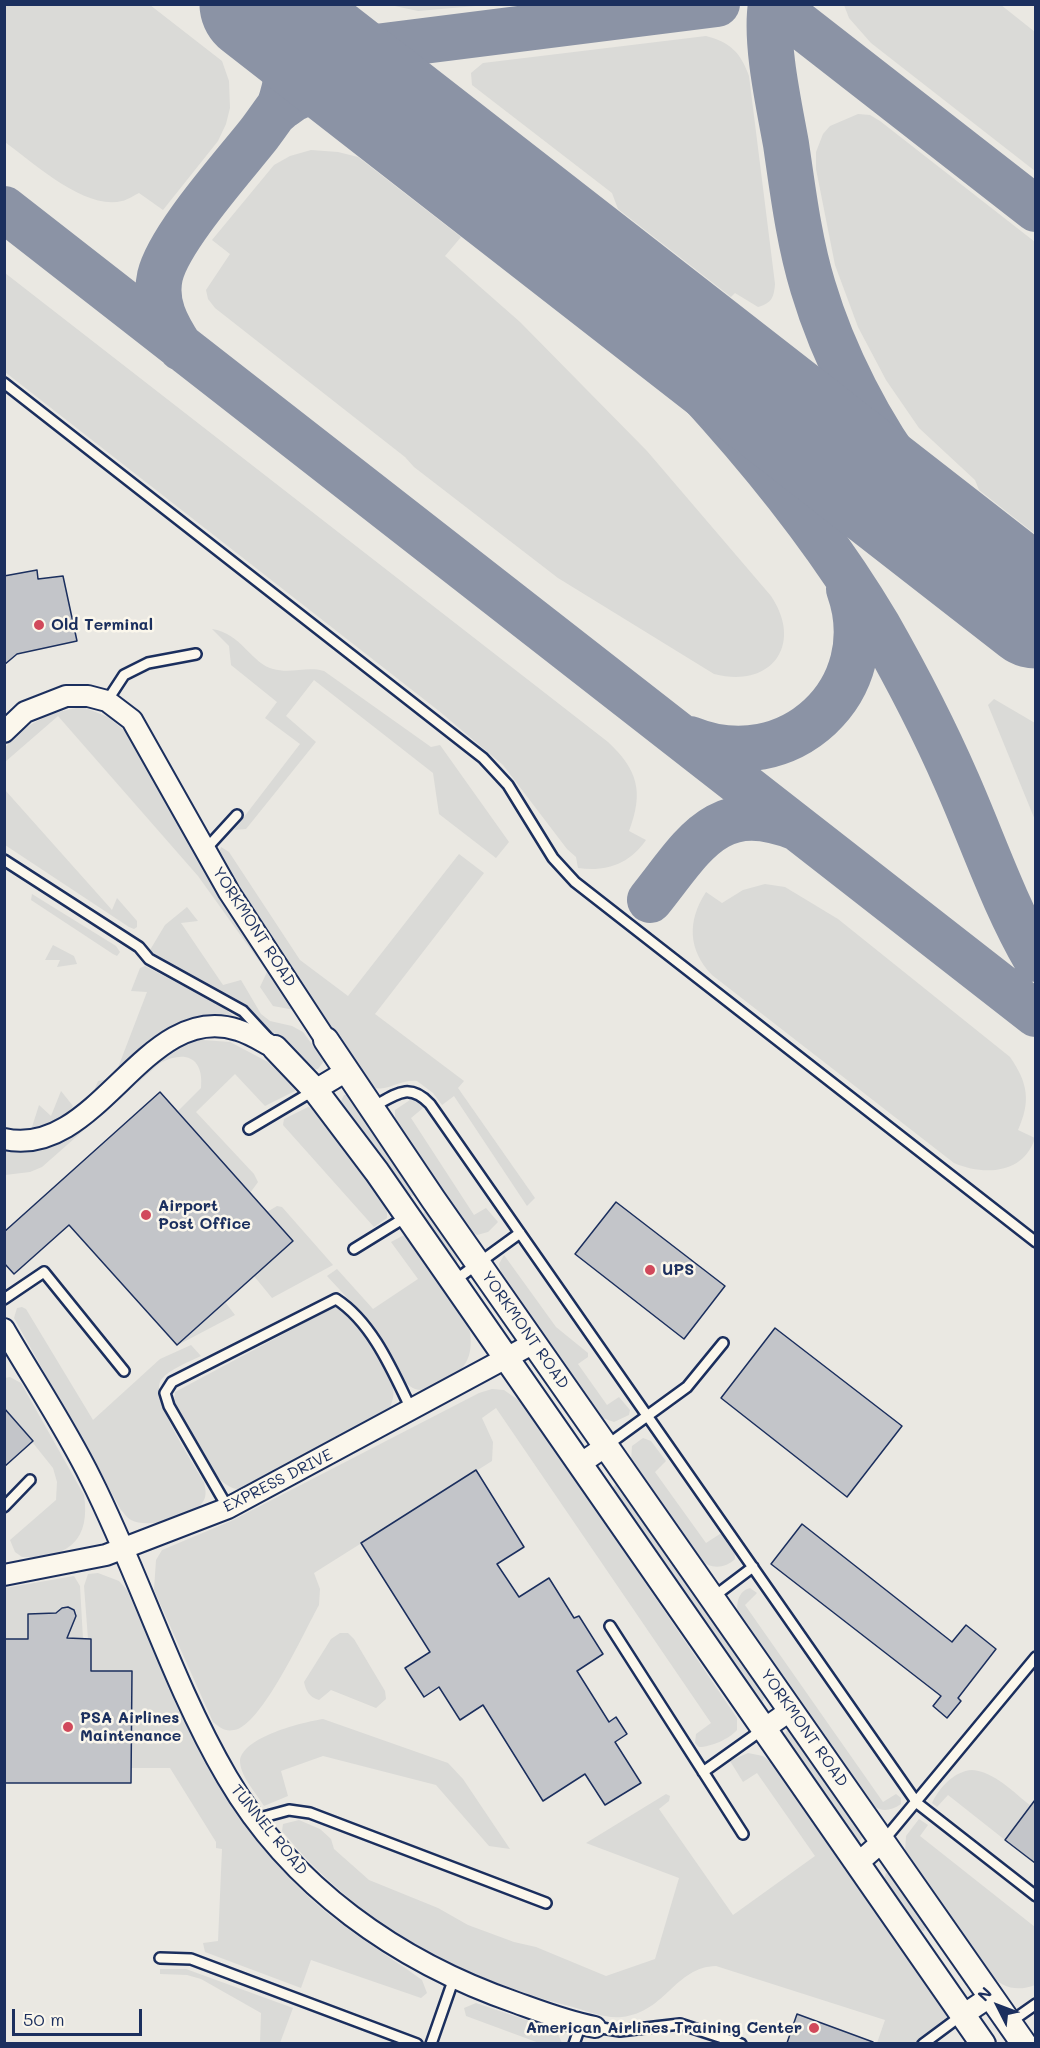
<!DOCTYPE html>
<style>
body{margin:0}
#map{position:relative;width:1040px;height:2048px;overflow:hidden;background:#fbf7ec;font-family:Mali,sans-serif}
canvas{display:block}
.frame{position:absolute;inset:0;border:6px solid #1b2f5e;pointer-events:none}
.north{position:absolute;left:968px;top:1976px;width:60px;height:60px;-webkit-text-stroke:4px #fbf7ec;paint-order:stroke;rotate:312deg;font-size:16px;font-weight:700;line-height:24px;text-align:center;color:#1b2f5e}
.north::after{content:'';display:block;margin:auto;width:21px;height:27px;background:#1b2f5e;clip-path:polygon(50% 0,100% 100%,50% 72%,0 100%)}
.scale{position:absolute;left:12px;top:2009px;width:130px;height:27px;box-sizing:border-box;border:3px solid #1b2f5e;border-top:0;padding-left:8px;font-size:18px;line-height:21px;white-space:nowrap;color:#1b2f5e;-webkit-text-stroke:4px #fbf7ec;paint-order:stroke}
</style>
<div id="map">
<canvas width="1040" height="2048"></canvas>
<div class="frame"></div>
<div class="north">N</div>
<div class="scale">50 m</div>
</div>
<script>
const g = document.querySelector('canvas').getContext('2d');
g.lineJoin = 'round';
function fill(path, color) { g.fillStyle = color; g.fill(path, 'evenodd'); }
function trace(path, color, width, dash) { g.strokeStyle = color; g.lineWidth = width; g.lineCap = dash ? 'butt' : 'round'; g.setLineDash(dash || []); g.stroke(path); }
function write(font, color, halo, rows, align = 'center') {
  g.font = font + ' Mali,sans-serif'; g.lineWidth = 5; g.setLineDash([]); g.textBaseline = 'middle'; g.strokeStyle = halo; g.fillStyle = color; for (const [text, x, y, turn = 0] of rows) {
    g.save(); g.translate(x, y); g.rotate((+turn || 0) * Math.PI / 180); g.textAlign = isNaN(turn) ? turn : align; if (halo) g.strokeText(text, 0, 0); g.fillText(text, 0, 0); g.restore();
  }
}
fill(new Path2D(`
 M 5,5 L 1035,5 L 1035,2043 L 5,2044 Z`), '#eae8e2');
fill(new Path2D(`
 M 5,4 L 150,5 L 222,61 L 229,81 L 230,108 L 226,124 L 218,141 L 163,210 L 139,193 C 134,195 128,200 122,201 C 86,211 32,162 5,142 Z
 M 390,5 L 390,4 L 487,5 L 418,11 Z
 M 844,5 L 1001,5 L 1035,32 L 1035,171 L 871,43 L 849,18 Z
 M 706,36 C 730,42 741,53 749,76 L 775,284 C 774,297 772,303 758,307 L 735,293 L 731,297 L 618,209 L 612,193 L 472,85 L 471,73 L 483,63 Z
 M 858,114 L 870,115 L 880,121 L 1035,242 L 1035,534 L 979,490 L 975,480 L 919,428 L 886,380 L 858,327 L 835,265 L 816,169 L 816,152 L 823,134 L 830,126 Z
 M 311,150 L 338,152 L 358,157 L 461,237 L 445,256 L 520,322 L 647,451 L 771,596 C 804,645 771,689 714,674 L 558,578 L 414,467 L 405,457 L 215,308 L 208,299 L 206,290 L 230,254 L 212,240 L 274,165 L 290,156 Z
 M 5,273 L 608,742 C 638,770 644,792 629,831 L 646,840 C 629,864 607,872 578,868 L 576,857 L 567,849 L 503,765 L 439,711 L 5,372 Z
 M 212,629 C 241,633 252,664 273,669 C 291,674 307,666 324,671 L 431,747 L 440,745 L 509,842 L 496,858 L 439,814 L 433,773 L 314,680 L 286,716 L 316,742 L 246,829 L 234,830 L 300,744 L 265,718 L 277,702 L 231,665 L 229,646 Z
 M 994,699 L 1035,723 L 1035,820 L 988,705 Z
 M 83,707 L 108,717 L 125,731 L 295,1010 L 273,1006 L 260,987 L 267,972 L 198,876 L 58,716 L 5,762 L 5,748 C 25,723 52,711 83,707 Z
 M 5,790 L 112,910 L 117,898 L 137,921 L 137,927 L 134,929 L 129,927 L 5,845 Z
 M 221,847 L 229,852 L 300,960 L 348,996 L 459,854 L 484,873 L 375,1014 L 464,1081 L 458,1088 L 535,1198 L 527,1206 L 454,1096 L 442,1105 L 433,1093 L 417,1081 C 395,1079 383,1098 366,1082 L 218,856 Z
 M 765,884 L 785,887 L 838,919 L 1010,1057 C 1028,1083 1031,1101 1018,1130 L 1035,1138 C 1024,1174 984,1176 954,1163 L 712,975 C 688,950 687,921 706,892 L 722,903 L 743,890 Z
 M 32,894 L 116,946 L 120,952 L 117,956 L 113,954 L 31,900 Z
 M 187,907 L 198,921 L 181,923 L 223,985 L 241,980 L 261,1014 L 270,1021 L 292,1026 L 303,1032 L 324,1061 L 318,1069 L 313,1070 L 309,1067 L 245,1006 L 153,955 L 150,950 L 165,925 Z
 M 53,945 L 74,956 L 77,964 L 57,967 L 60,960 L 45,960 Z
 M 145,966 L 223,1007 L 239,1021 L 210,1019 L 92,1096 L 98,1081 L 114,1078 L 147,992 L 131,991 L 140,968 Z
 M 190,1039 L 230,1042 L 268,1062 L 296,1088 L 295,1091 L 265,1106 L 235,1074 L 196,1112 L 254,1174 L 258,1182 L 250,1193 L 177,1112 L 201,1088 C 204,1057 185,1050 160,1063 L 42,1167 L 30,1172 L 5,1175 L 4,1149 L 30,1151 L 60,1142 L 171,1046 Z
 M 61,1091 L 73,1106 L 68,1116 L 34,1130 L 32,1127 L 39,1105 L 51,1116 Z
 M 349,1094 L 415,1193 L 413,1196 L 404,1195 L 340,1103 L 344,1095 Z
 M 410,1100 L 417,1101 L 423,1108 L 411,1118 L 474,1215 L 486,1208 L 498,1222 L 488,1232 L 477,1235 L 472,1232 L 395,1123 L 395,1110 Z
 M 308,1107 L 314,1109 L 387,1207 L 387,1218 L 374,1227 L 283,1125 L 284,1119 Z
 M 277,1206 L 282,1207 L 333,1265 L 272,1298 L 254,1276 L 267,1212 Z
 M 430,1211 L 459,1255 L 456,1264 L 451,1263 L 422,1216 L 424,1212 Z
 M 406,1234 L 469,1327 C 473,1347 471,1364 453,1376 C 444,1383 427,1393 415,1389 C 401,1383 396,1364 389,1352 C 373,1323 349,1300 327,1276 L 337,1269 L 373,1309 L 418,1279 L 391,1242 Z
 M 504,1255 L 556,1327 L 588,1353 L 588,1357 L 578,1364 L 607,1405 L 619,1397 L 630,1410 L 629,1415 L 614,1422 L 600,1417 L 502,1277 L 499,1264 Z
 M 225,1302 L 235,1315 L 174,1347 Z
 M 22,1307 L 26,1309 L 93,1420 L 160,1359 L 191,1345 L 201,1356 C 189,1362 169,1369 161,1380 C 149,1398 194,1464 204,1482 C 205,1488 207,1494 204,1500 C 195,1518 148,1529 131,1520 C 127,1518 124,1513 121,1510 L 14,1318 L 17,1308 Z
 M 334,1307 C 350,1308 386,1369 392,1385 C 395,1394 393,1399 390,1408 L 239,1489 C 213,1490 186,1423 174,1401 L 175,1392 Z
 M 10,1377 L 21,1383 L 84,1495 C 91,1541 67,1559 22,1557 L 15,1552 L 10,1540 L 56,1500 L 57,1482 L 53,1468 L 5,1408 L 5,1378 Z
 M 492,1389 L 504,1390 L 524,1404 L 737,1718 L 737,1730 C 729,1739 711,1747 699,1747 L 695,1743 L 696,1734 L 711,1723 L 496,1408 L 482,1418 L 493,1442 L 492,1461 L 314,1573 L 320,1589 L 319,1605 C 305,1630 261,1727 234,1730 C 225,1732 219,1727 213,1722 L 154,1590 L 156,1560 L 162,1550 L 231,1521 L 479,1393 Z
 M 643,1438 L 651,1441 L 666,1461 L 655,1472 L 706,1543 L 723,1532 L 734,1545 L 735,1559 C 726,1568 711,1570 701,1560 L 631,1460 L 632,1446 Z
 M 617,1483 L 621,1483 L 766,1696 L 761,1703 L 756,1702 L 611,1490 Z
 M 98,1573 L 119,1581 L 127,1590 C 178,1706 216,1811 312,1900 C 346,1931 385,1953 422,1980 L 427,1993 L 421,1998 L 311,1960 L 301,1988 L 205,1952 L 203,1943 L 218,1941 L 222,1849 L 216,1848 L 216,1842 L 170,1768 L 130,1768 L 132,1671 L 91,1671 L 91,1639 L 88,1639 L 84,1586 L 88,1574 Z
 M 74,1576 L 80,1586 L 83,1639 L 5,1639 L 5,1588 Z
 M 750,1588 L 757,1593 L 745,1605 L 883,1802 L 896,1794 L 901,1798 L 901,1804 C 886,1814 877,1811 865,1798 L 738,1614 C 736,1604 738,1591 750,1588 Z
 M 340,1633 L 348,1633 L 354,1639 L 385,1691 L 386,1699 L 376,1708 L 331,1690 L 319,1700 C 309,1697 306,1691 304,1682 L 331,1639 Z
 M 323,1719 L 448,1763 L 463,1779 L 510,1849 L 489,1846 L 436,1785 L 323,1756 L 281,1771 L 288,1796 L 264,1806 C 257,1794 240,1776 240,1761 C 242,1737 303,1722 323,1719 Z
 M 791,1730 L 864,1833 L 860,1841 L 857,1842 L 784,1740 L 786,1731 Z
 M 748,1753 L 763,1756 L 774,1765 L 948,2013 L 946,2020 L 914,2043 L 877,2043 L 885,2020 L 716,1966 C 675,1967 666,2012 622,2017 C 605,2019 585,2010 569,2006 C 458,1978 354,1920 282,1831 L 283,1824 L 299,1820 L 320,1829 L 331,1839 L 334,1849 L 369,1880 L 438,1908 L 468,1925 L 514,1942 L 536,1947 L 606,1976 L 655,1959 L 679,1878 L 586,1843 L 666,1794 L 670,1796 L 669,1801 L 659,1809 L 733,1915 L 815,1856 L 757,1773 L 743,1782 L 730,1761 Z
 M 972,1770 C 995,1772 1013,1792 1031,1806 L 1005,1840 L 948,1795 L 937,1807 L 932,1803 C 939,1788 954,1771 972,1770 Z
 M 919,1819 L 928,1825 L 920,1836 L 1035,1927 L 1035,1985 C 1017,1992 1002,1988 988,1973 L 905,1852 L 906,1836 Z
 M 886,1873 L 892,1873 L 927,1922 L 924,1931 L 916,1929 L 883,1883 Z
 M 160,1969 L 186,1969 L 293,2008 L 280,2043 L 260,2043 L 261,2013 L 201,1979 L 187,1975 L 160,1974 Z
 M 476,2003 L 550,2028 L 558,2034 L 562,2043 L 539,2043 L 466,2016 L 464,2008 Z`), '#dadad7');
trace(new Path2D(`
 M 258,4 C 286,45 296,62 278,110
 M 771,4 C 765,43 779,105 786,144 C 793,192 799,241 813,287 C 833,354 871,429 914,484 C 942,520 974,553 1005,586
 M 773,4 L 1036,209
 M 283,106 C 317,80 343,87 380,100
 M 4,209 L 1036,1014
 M 523,211 C 652,339 785,469 878,626 C 907,677 934,729 957,782 C 983,841 1003,902 1036,959
 M 181,348 C 166,325 154,303 160,276 C 169,238 233,167 259,134 C 275,113 290,88 310,70 C 325,57 341,53 360,49 L 717,4
 M 690,739 C 788,779 885,690 849,589
 M 650,900 C 694,845 717,796 797,828`), '#8b93a5', 46);
trace(new Path2D(`
 M 258,4 L 1036,610`), '#8b93a5', 117);
const building = new Path2D(`
 M 37,570 L 38,579 L 63,576 L 77,641 L 17,654 L 4,665 L 4,576 Z
 M 160,1092 L 293,1241 L 177,1345 L 69,1225 L 14,1274 L 4,1263 L 4,1232 Z
 M 616,1202 L 725,1286 L 684,1339 L 575,1254 Z
 M 775,1328 L 902,1426 L 847,1497 L 721,1398 Z
 M 4,1408 L 33,1441 L 4,1467 Z
 M 476,1470 L 524,1547 L 497,1564 L 519,1597 L 549,1578 L 574,1618 L 579,1616 L 603,1654 L 577,1671 L 609,1722 L 616,1717 L 627,1734 L 615,1742 L 641,1783 L 605,1805 L 585,1774 L 543,1801 L 483,1705 L 460,1720 L 439,1687 L 424,1697 L 405,1668 L 430,1652 L 361,1543 Z
 M 802,1524 L 952,1642 L 966,1625 L 996,1649 L 958,1698 L 961,1701 L 947,1718 L 933,1706 L 941,1696 L 771,1564 Z
 M 68,1607 L 74,1610 L 76,1616 L 67,1638 L 91,1639 L 91,1671 L 132,1671 L 131,1783 L 4,1783 L 4,1639 L 28,1639 L 28,1614 L 56,1613 L 62,1608 Z
 M 1035,1800 L 1035,1863 L 1005,1840 Z
 M 797,2014 L 873,2042 L 873,2043 L 787,2043 Z`);
fill(building, '#c3c5c9');
trace(building, '#1b2f5e', 1.5);
const service = new Path2D(`
 M 4,383 L 483,758 L 508,785 L 553,858 L 575,882 L 1036,1242
 M 107,701 L 124,675 L 148,663 L 196,654
 M 205,850 L 237,815
 M 4,860 L 139,947 L 149,959 L 243,1011 L 267,1037
 M 373,1107 C 396,1094 409,1082 430,1104 L 917,1803 L 1036,1896
 M 249,1129 L 313,1091
 M 354,1249 L 406,1217
 M 454,1281 L 520,1233
 M 4,1299 L 44,1272 L 124,1371
 M 606,1446 L 687,1387 L 723,1343
 M 4,1507 L 30,1480
 M 228,1508 L 169,1406 L 165,1393 L 172,1382 L 336,1299 C 373,1323 393,1372 412,1411
 M 712,1598 L 753,1567
 M 610,1626 L 743,1834
 M 703,1772 L 762,1730
 M 256,1819 L 289,1810 L 310,1813 L 546,1903
 M 884,1840 L 1036,1657
 M 160,1958 L 191,1959 L 417,2044
 M 1009,2023 L 1036,2004
 M 595,2027 L 620,2031 L 680,2024 L 741,2044
 M 431,2044 L 454,1978
 M 574,2044 L 581,2024
 M 923,2044 L 962,2015`);
const minor = new Path2D(`
 M 4,732 L 25,712 L 66,696 L 88,696 L 107,701 L 132,720 L 229,892 L 326,1040
 M 315,1090 L 345,1072
 M 4,1139 C 98,1160 145,999 238,1030 C 251,1034 263,1042 275,1048
 M 4,1329 C 33,1379 66,1428 91,1479 C 140,1576 172,1683 227,1777 C 291,1887 398,1962 517,2003 C 542,2012 568,2022 595,2027
 M 580,1464 L 606,1446
 M 4,1575 L 106,1555 L 228,1508 L 534,1343
 M 764,1729 L 791,1710
 M 858,1863 L 883,1841
 M 963,2015 L 991,1996`);
const tertiary = new Path2D(`
 M 326,1040 L 433,1199 L 1024,2044
 M 275,1048 L 315,1090 L 377,1172 L 983,2044`);
trace(service, '#1b2f5e', 14);
trace(minor, '#1b2f5e', 24);
trace(tertiary, '#1b2f5e', 28);
trace(service, '#fbf7ec', 9);
trace(minor, '#fbf7ec', 20);
trace(tertiary, '#fbf7ec', 24);
for (const [x, y, r, color] of [
 [39,625,6,"#d1495b"],
 [146,1215,6,"#d1495b"],
 [650,1270,6,"#d1495b"],
 [68,1727,6,"#d1495b"],
 [814,2028,6,"#d1495b"]
]) { const dot = new Path2D(); dot.arc(x, y, r, 0, 2 * Math.PI); g.fillStyle = color; g.fill(dot); trace(dot, '#fbf7ec', 2); }
write('bold 16px', '#1b2f5e', '#fbf7ec', [
 ["Old Terminal",51,625],
 ["Airport",158,1206],
 ["Post Office",158,1224],
 ["UPS",662,1270],
 ["PSA Airlines",80,1718],
 ["Maintenance",80,1736],
 ["American Airlines Training Center",802,2028,"right"]
], 'left');
write('16px', '#1b2f5e', '#fbf7ec', [
 ["YORKMONT ROAD",254,927,57],
 ["YORKMONT ROAD",525,1330,55],
 ["EXPRESS DRIVE",278,1481,-27],
 ["YORKMONT ROAD",804,1728,55],
 ["TUNNEL ROAD",269,1830,51]
]);
</script>
